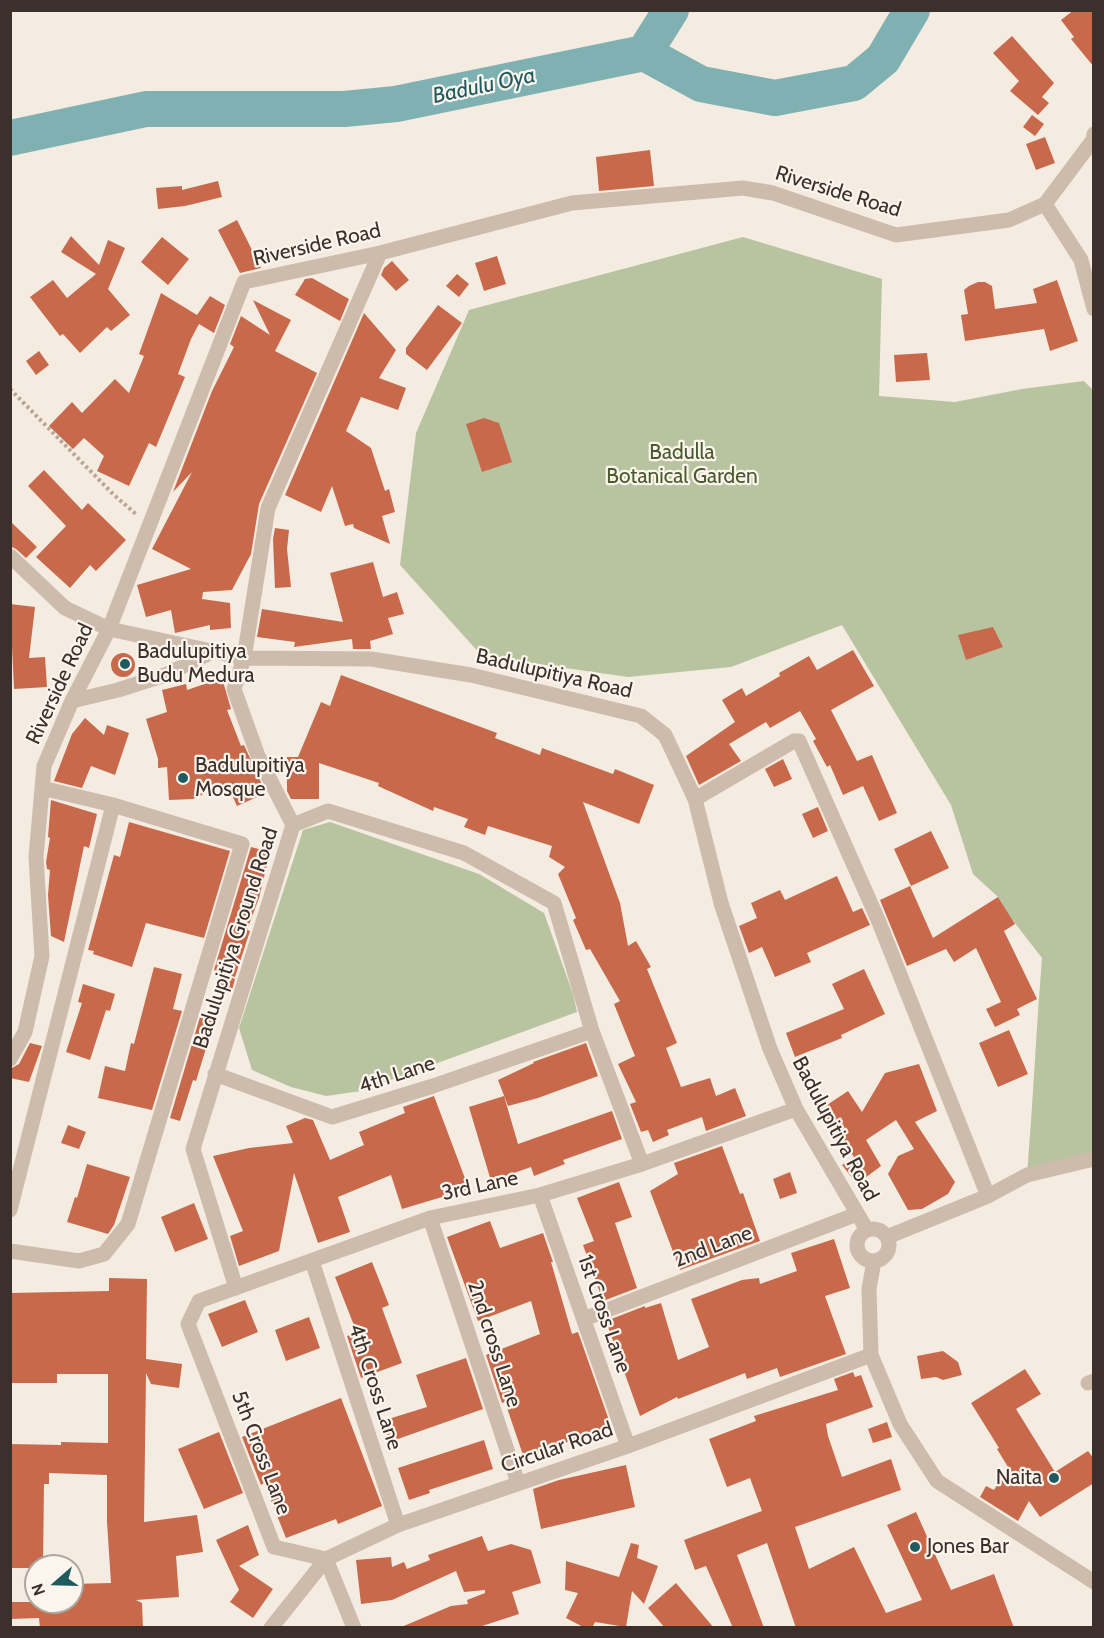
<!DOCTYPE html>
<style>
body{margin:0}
#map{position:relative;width:1104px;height:1638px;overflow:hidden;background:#f4ebe1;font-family:Cabin,sans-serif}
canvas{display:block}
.frame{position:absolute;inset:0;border:12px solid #3b302b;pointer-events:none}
.north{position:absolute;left:24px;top:1554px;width:60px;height:60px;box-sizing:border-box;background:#fbf5ee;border:2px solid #aea6a0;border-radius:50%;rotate:250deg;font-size:16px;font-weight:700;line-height:24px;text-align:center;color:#3b302b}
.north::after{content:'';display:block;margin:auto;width:21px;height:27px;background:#1f5a5e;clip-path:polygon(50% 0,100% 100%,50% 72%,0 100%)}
</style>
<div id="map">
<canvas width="1104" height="1638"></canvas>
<div class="frame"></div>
<div class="north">N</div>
</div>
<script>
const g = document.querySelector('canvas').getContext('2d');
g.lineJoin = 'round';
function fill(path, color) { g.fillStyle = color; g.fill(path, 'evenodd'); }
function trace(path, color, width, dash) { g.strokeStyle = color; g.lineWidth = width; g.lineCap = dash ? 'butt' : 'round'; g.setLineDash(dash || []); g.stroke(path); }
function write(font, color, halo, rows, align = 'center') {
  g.font = font + ' Cabin,sans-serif'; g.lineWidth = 4.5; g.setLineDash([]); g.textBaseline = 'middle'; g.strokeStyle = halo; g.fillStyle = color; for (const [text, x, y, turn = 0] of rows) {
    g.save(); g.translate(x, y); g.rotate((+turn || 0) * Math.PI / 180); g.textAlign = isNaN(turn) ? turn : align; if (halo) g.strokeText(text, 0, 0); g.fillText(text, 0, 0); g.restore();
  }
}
fill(new Path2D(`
 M 743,237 L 882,279 L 879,396 L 955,402 L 1022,389 L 1084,381 L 1094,391 L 1093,1159 L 1027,1175 C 1033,1103 1036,1031 1042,958 L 1011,918 L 998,897 L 973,874 L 951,805 L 842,625 L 731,667 L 628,677 L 482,656 L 400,565 L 416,433 L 469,310 Z
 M 330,822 L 479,874 L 544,913 L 573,994 L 577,1012 L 361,1091 L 326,1096 L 291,1087 L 252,1070 L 239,1028 L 303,830 Z`), '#b8c4a0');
trace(new Path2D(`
 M 644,53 L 671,10
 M 10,138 L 146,109 L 344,109 L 396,104 L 644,53 L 701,84 L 775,98 L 854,83 L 883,59 L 912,10`), '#7fb0b2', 36);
fill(new Path2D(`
 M 1074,10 L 1094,10 L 1094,67 L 1071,39 L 1074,37 L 1061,20 Z
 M 1012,36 L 1054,83 L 1042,97 L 1049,103 L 1038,115 L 1010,91 L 1019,81 L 993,53 Z
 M 1032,115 L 1044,124 L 1035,136 L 1023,127 Z
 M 1045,137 L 1055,163 L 1036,170 L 1026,144 Z
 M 650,150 L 654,186 L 599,191 L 596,157 Z
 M 218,181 L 222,197 L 185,206 L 158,209 L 156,188 L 182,186 L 182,190 Z
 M 237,220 L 261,268 L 240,273 L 218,230 Z
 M 71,236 L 99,265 L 108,240 L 125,248 L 108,289 L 130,315 L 111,331 L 107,327 L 80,353 L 63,334 L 60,336 L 30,297 L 53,280 L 67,298 L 96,274 L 61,252 Z
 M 162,237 L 189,259 L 168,285 L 141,262 Z
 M 497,256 L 506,284 L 484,291 L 475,263 Z
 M 392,261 L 409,280 L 396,291 L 381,275 L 384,268 Z
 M 457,274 L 469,284 L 459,297 L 446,286 Z
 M 312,278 L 349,299 L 340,321 L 295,295 L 305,279 Z
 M 1057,280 L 1078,341 L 1050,351 L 1044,329 L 965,341 L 961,315 L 968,314 L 964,290 L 969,286 L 978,282 L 985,282 L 992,286 L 995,309 L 1037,303 L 1033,289 Z
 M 161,293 L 197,315 L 210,296 L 225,305 L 214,333 L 199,324 L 191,339 L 178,374 L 185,377 L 156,447 L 149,443 L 129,486 L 97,471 L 104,456 L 84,438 L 73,449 L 49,426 L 72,402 L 82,413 L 115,379 L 129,393 L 144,356 L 139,354 Z
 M 253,300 L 291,320 L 275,351 L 317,373 L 259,504 L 251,554 L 232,590 L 203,592 L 202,599 L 230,603 L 231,628 L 210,630 L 210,625 L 175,633 L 171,610 L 146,617 L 137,585 L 191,569 L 152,549 L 192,472 L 173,492 L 212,391 L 234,347 L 230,344 L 241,316 L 270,335 Z
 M 438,305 L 462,323 L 427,370 L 406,354 L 406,348 Z
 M 364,313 L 396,350 L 379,378 L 406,388 L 398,410 L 361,397 L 346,431 L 371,448 L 385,491 L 389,489 L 395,512 L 382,516 L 390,544 L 354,528 L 353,524 L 345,526 L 332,486 L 321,512 L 285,495 Z
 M 39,351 L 49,365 L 36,375 L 26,361 Z
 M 927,353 L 930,380 L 896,382 L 894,355 Z
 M 484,418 L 499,423 L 512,462 L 482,472 L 466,424 Z
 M 44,470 L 82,510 L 88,503 L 126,540 L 96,571 L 90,565 L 70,588 L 36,557 L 66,526 L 28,486 Z
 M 10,521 L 37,547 L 26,558 L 16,549 L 10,546 Z
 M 275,528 L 289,530 L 287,549 L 291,587 L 275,588 L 273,539 Z
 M 373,562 L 383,597 L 397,592 L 404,614 L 388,618 L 393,634 L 370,641 L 371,649 L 353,649 L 352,639 L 294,647 L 295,642 L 257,637 L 262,609 L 343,622 L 330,573 Z
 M 10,604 L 35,607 L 29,658 L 45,657 L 47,687 L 14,689 Z
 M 993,627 L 1003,647 L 966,660 L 958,635 Z
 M 853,650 L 874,686 L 831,710 L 857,761 L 872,755 L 897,813 L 879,821 L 863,786 L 843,795 L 830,765 L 827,767 L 813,741 L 816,739 L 800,711 L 770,728 L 766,722 L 729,744 L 741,761 L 699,785 L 686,756 L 735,722 L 722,700 L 742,688 L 746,696 L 780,676 L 779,673 L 809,656 L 817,670 Z
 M111 665a12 12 0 1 1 24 0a12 12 0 1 1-24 0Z
 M 341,675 L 497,733 L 495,738 L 540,755 L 542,748 L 613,774 L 615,769 L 654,785 L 639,824 L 583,802 L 620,903 L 628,946 L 636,941 L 651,967 L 647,969 L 677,1043 L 666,1048 L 681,1087 L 710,1078 L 716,1096 L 735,1088 L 746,1116 L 706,1131 L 702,1117 L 667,1130 L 669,1135 L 653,1142 L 648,1130 L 641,1132 L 630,1104 L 636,1102 L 618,1064 L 635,1056 L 614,1004 L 620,1001 L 590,949 L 586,950 L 573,920 L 576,918 L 558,874 L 565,867 L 549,857 L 552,846 L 488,826 L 485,835 L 464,827 L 468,819 L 434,807 L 433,811 L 378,786 L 379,783 L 319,763 L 319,799 L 291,799 L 287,791 L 287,757 L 298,757 L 321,702 L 330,706 Z
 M 222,678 L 231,709 L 227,710 L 241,746 L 244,745 L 266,793 L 237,806 L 227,784 L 193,799 L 169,800 L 167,767 L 158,768 L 158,759 L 146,719 L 167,712 L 162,690 L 186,684 L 187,690 Z
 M 85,718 L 104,735 L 107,725 L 129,733 L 115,775 L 91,766 L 82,788 L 54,781 L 72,734 Z
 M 783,759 L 792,779 L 774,787 L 765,769 Z
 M 51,800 L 97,814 L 89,848 L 84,846 L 64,942 L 51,936 L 48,895 L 50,870 L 47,869 L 46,862 L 50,838 L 48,837 Z
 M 818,807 L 828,831 L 813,838 L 802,814 Z
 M 129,822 L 230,851 L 204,938 L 146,923 L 132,967 L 93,954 L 94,951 L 88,950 L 114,855 L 120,857 Z
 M 931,831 L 949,868 L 911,886 L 894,849 Z
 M 251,847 L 270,852 L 259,898 L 247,930 L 250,931 L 235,977 L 214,970 Z
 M 837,876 L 853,912 L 862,908 L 870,925 L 807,953 L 811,962 L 775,977 L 762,947 L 749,953 L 739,926 L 757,918 L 751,903 L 780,890 L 785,900 Z
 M 910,886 L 933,938 L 998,897 L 1015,924 L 1004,931 L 1037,999 L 1017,1009 L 1020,1015 L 995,1027 L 986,1009 L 1001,1002 L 976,948 L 954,962 L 946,949 L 907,966 L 880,900 Z
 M 154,967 L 182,974 L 173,1009 L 182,1011 L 152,1110 L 98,1098 L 105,1066 L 125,1071 L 131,1043 L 134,1044 Z
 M 864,969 L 885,1014 L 841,1035 L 842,1038 L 795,1057 L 786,1033 L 844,1009 L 832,984 Z
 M 221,974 L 235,979 L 231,994 L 216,989 Z
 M 83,984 L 115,994 L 110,1011 L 106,1010 L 90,1060 L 66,1052 L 82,1003 L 78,1002 Z
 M 200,1017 L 214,1022 L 196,1081 L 193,1080 L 180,1121 L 170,1118 Z
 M 1009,1030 L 1028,1074 L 998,1087 L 979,1043 Z
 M 30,1043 L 42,1046 L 29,1082 L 10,1078 L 12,1068 L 19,1064 Z
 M 586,1043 L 598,1076 L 538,1098 L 508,1106 L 498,1080 L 534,1063 L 533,1062 Z
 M 919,1064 L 937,1111 L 915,1122 L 955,1182 L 948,1194 L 922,1209 L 908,1210 L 888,1174 L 898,1156 L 914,1149 L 896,1120 L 866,1140 L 881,1166 L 857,1184 L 842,1165 L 854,1157 L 821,1109 L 848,1091 L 862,1112 L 885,1073 Z
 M 434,1096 L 469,1189 L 402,1209 L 391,1175 L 338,1197 L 350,1232 L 318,1243 L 294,1173 L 279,1251 L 239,1266 L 230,1236 L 243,1231 L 213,1156 L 249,1148 L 293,1143 L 286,1126 L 305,1118 L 313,1120 L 330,1160 L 364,1145 L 359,1132 L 405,1113 L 403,1107 Z
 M 504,1096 L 518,1144 L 612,1111 L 622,1139 L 563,1160 L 565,1164 L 534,1176 L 531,1167 L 491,1181 L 469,1107 Z
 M 68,1125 L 86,1132 L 79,1149 L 61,1143 Z
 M 722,1146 L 740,1194 L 743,1193 L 760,1241 L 680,1270 L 650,1191 L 678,1174 L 674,1163 Z
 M 87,1164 L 130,1177 L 114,1225 L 108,1234 L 67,1222 L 75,1197 L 77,1198 Z
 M 790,1172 L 797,1193 L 780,1199 L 773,1179 Z
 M 619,1182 L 632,1217 L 615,1223 L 637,1288 L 603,1301 L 583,1245 L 594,1241 L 577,1198 Z
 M 194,1203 L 208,1239 L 175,1252 L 161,1217 Z
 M 490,1221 L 500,1248 L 543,1233 L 553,1262 L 551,1262 L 572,1334 L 578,1332 L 611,1426 L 524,1458 L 505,1402 L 502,1403 L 486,1355 L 540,1334 L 531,1301 L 478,1321 L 447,1237 Z
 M 834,1239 L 850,1288 L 825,1296 L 846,1354 L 780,1377 L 777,1368 L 747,1379 L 745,1373 L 678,1399 L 677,1397 L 640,1416 L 606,1321 L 645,1306 L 645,1308 L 661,1303 L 678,1360 L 709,1347 L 691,1299 L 742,1280 L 759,1278 L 760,1284 L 797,1271 L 791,1253 Z
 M 372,1262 L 389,1305 L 382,1308 L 402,1363 L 361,1378 L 347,1336 L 357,1333 L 335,1277 Z
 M 109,1278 L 147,1279 L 146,1359 L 182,1364 L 179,1388 L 151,1384 L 146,1373 L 144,1522 L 197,1515 L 203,1552 L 176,1556 L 179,1597 L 136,1600 L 142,1603 L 143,1628 L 40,1628 L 39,1618 L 10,1619 L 10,1602 L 72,1602 L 72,1584 L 111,1583 L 107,1522 L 107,1475 L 49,1473 L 49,1484 L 44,1484 L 43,1566 L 36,1566 L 36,1568 L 10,1568 L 10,1444 L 61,1445 L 61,1442 L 108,1443 L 108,1374 L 57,1374 L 57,1383 L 10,1383 L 10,1293 L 109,1291 Z
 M 245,1300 L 258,1332 L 222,1347 L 208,1314 Z
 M 309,1317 L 320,1348 L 286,1361 L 275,1330 Z
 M 943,1351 L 958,1362 L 962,1375 L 943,1380 L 936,1377 L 921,1379 L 917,1356 Z
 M 466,1358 L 483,1409 L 395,1440 L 389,1440 L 382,1421 L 427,1407 L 416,1375 Z
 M 1025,1369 L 1041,1394 L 1016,1409 L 1055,1472 L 1088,1451 L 1094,1459 L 1094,1483 L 1040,1517 L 1029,1501 L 1018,1521 L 980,1497 L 986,1486 L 994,1490 L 1008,1467 L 997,1449 L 999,1448 L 971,1403 Z
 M 853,1372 L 855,1377 L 861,1375 L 873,1407 L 826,1424 L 828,1436 L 842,1477 L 891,1459 L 901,1490 L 795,1527 L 809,1569 L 854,1547 L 886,1613 L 922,1600 L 887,1525 L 916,1512 L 951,1590 L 994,1574 L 1014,1628 L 796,1628 L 767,1543 L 737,1555 L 764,1628 L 733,1628 L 706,1566 L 695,1570 L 684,1540 L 762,1511 L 750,1478 L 727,1487 L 709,1439 L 756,1421 L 754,1416 L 838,1390 L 834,1379 Z
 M 341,1398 L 382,1506 L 338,1524 L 336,1519 L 286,1538 L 264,1483 L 261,1485 L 242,1437 Z
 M 887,1422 L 892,1437 L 873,1443 L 868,1429 Z
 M 219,1432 L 243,1493 L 204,1509 L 178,1449 Z
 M 484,1440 L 493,1469 L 429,1490 L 430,1493 L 409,1500 L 398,1468 Z
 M 626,1465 L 635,1507 L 541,1529 L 533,1489 L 559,1480 Z
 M 248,1525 L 259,1555 L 239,1566 L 273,1589 L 253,1618 L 230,1602 L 239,1590 L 216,1540 Z
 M 482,1536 L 488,1551 L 511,1544 L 531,1550 L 541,1583 L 512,1592 L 519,1614 L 476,1628 L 399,1628 L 451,1606 L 468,1604 L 467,1600 L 485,1593 L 485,1590 L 464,1592 L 456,1571 L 392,1600 L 361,1604 L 356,1560 L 391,1557 L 392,1567 L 404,1562 L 407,1569 L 430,1560 L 428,1555 Z
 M 631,1543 L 639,1545 L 637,1558 L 658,1566 L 644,1604 L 632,1591 L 626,1627 L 595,1622 L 592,1628 L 585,1628 L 566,1618 L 578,1593 L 565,1590 L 566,1561 L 619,1577 Z
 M 676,1583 L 714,1628 L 665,1628 L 648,1608 Z`), '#c8694b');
trace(new Path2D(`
 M 10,389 L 114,495 L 137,515`), '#b9a596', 4, [3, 3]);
trace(new Path2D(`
 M 1045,204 L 1081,260 L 1094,309
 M 10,556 L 65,608 L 109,629 L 244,658 L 371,659 L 471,675 L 641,716 L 665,735 L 695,799 L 721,903 L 770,1049 L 796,1109 L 867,1230
 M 72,701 L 118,690 L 165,675 L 214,651
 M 695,799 L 794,741 L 799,741 L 879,922 L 988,1196
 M 293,825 L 258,756 L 234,689 L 244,658 L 268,508 L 380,253
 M 10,1059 L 25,1032 L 42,956 L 36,857 L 44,766 L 72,701 L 109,629 L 244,282 L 380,253 L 572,203 L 743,188 L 773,193 L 896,235 L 1009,220 L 1045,204 L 1093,140 L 1094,134
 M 215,1074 L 332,1117 L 433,1086 L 592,1031
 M 540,1195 L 628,1446
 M 10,1210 L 113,805
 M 430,1218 L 518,1483
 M857 1245a16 16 0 1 1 32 0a16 16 0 1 1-32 0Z
 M 887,1237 L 988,1196 L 1027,1175 L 1094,1159
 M 10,1251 L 79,1261 L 104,1254 L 128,1224 L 242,844 L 113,805 L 42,788
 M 312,1261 L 398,1525
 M 874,1261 L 869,1289 L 871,1355 L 900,1424 L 937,1481 L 1094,1582
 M 236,1288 L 193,1149 L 293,825 L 328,811 L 464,853 L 554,903 L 592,1031 L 642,1164
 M 584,1319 L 857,1214
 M 1088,1383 L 1094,1381
 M 271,1628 L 326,1559 L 274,1547 L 188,1324 L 199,1301 L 430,1218 L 540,1195 L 642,1164 L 796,1109
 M 354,1628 L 326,1559 L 398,1525 L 628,1446 L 871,1355`), '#cdbbac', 15);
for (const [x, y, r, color] of [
 [125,664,6,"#1f5a5e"],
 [183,778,6,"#1f5a5e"],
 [1054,1478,6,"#1f5a5e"],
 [915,1547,6,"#1f5a5e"]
]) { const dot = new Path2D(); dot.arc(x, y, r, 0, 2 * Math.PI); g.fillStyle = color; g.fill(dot); trace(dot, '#fbf5ee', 2); }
write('21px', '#3b302b', '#fbf5ee', [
 ["Riverside Road",838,192,17],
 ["Riverside Road",317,245,-13],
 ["Badulupitiya Road",554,674,13],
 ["Riverside Road",60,684,-65],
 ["Badulupitiya Ground Road",236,938,-72],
 ["4th Lane",397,1075,-18],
 ["Badulupitiya Road",835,1129,62],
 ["3rd Lane",480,1186,-12],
 ["2nd Lane",713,1247,-21],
 ["1st Cross Lane",604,1314,71],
 ["2nd cross Lane",494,1344,72],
 ["4th Cross Lane",375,1387,72],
 ["Circular Road",557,1448,-19],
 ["5th Cross Lane",261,1453,69]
]);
write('21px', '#4a5a2e', '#fbf5ee', [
 ["Badulla",682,453],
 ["Botanical Garden",682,477]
]);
write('21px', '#3b302b', '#fbf5ee', [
 ["Badulupitiya",137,652],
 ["Budu Medura",137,676],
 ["Badulupitiya",195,766],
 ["Mosque",195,790],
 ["Naita",1042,1478,"right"],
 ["Jones Bar",927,1547]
], 'left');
write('italic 22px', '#1f5a5e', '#fbf5ee', [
 ["Badulu Oya",484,86,-12]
]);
</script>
